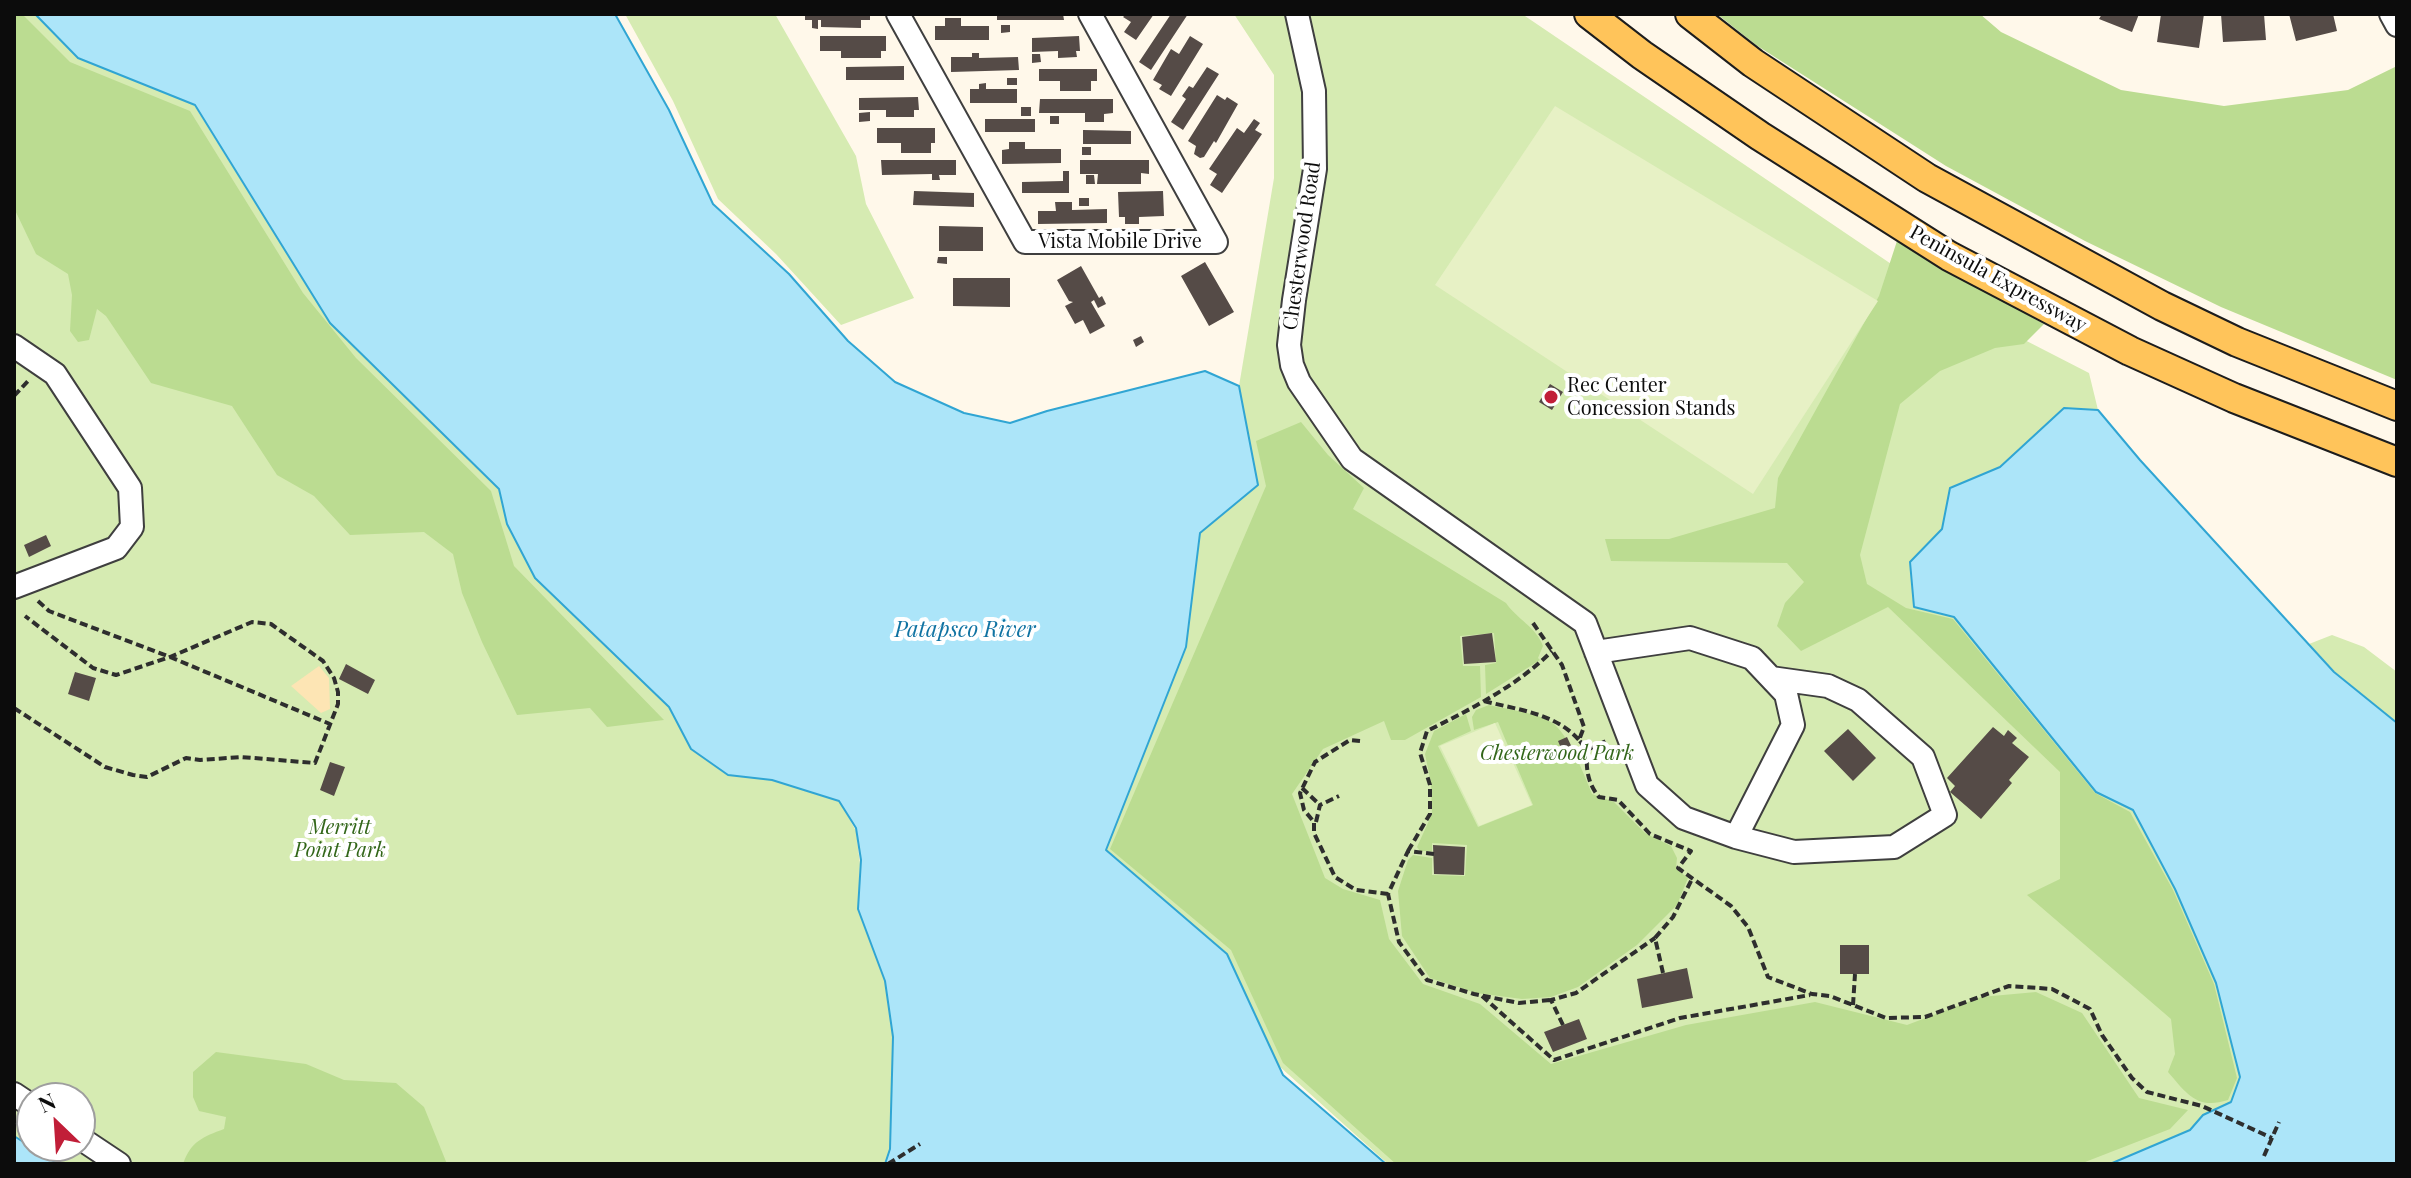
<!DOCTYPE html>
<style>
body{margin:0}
#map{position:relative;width:2411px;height:1178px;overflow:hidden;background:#fff8ea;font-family:"Playfair Display",serif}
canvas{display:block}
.frame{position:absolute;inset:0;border:16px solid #0c0c0c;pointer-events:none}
.north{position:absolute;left:16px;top:1082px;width:80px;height:80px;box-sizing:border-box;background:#fff;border:2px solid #9e9e9e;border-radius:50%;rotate:335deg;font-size:22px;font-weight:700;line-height:32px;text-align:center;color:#0c0c0c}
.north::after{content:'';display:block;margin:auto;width:28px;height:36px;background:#c11e38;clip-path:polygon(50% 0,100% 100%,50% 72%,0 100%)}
</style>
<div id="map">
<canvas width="2411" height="1178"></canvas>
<div class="frame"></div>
<div class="north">N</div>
</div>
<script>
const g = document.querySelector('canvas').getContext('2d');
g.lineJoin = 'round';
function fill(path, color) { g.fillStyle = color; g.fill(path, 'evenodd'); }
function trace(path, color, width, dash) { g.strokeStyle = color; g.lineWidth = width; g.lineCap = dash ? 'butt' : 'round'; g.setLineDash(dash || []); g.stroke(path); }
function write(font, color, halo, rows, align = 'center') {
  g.font = font + ' "Playfair Display",serif'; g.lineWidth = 8; g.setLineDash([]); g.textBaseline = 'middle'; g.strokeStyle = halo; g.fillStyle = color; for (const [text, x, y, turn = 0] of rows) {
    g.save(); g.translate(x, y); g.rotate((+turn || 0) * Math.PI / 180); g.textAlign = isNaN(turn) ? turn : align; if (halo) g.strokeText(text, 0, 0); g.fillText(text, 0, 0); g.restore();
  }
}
fill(new Path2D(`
 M 14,14 L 35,14 L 78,58 L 194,105 L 330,323 L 499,489 L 535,578 L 669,707 L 691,749 L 728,775 L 772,780 L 839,800 L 856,831 L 860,864 L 858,909 L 885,981 L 893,1037 L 890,1149 L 885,1164 L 58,1164 L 14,1136 ZM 32,1098 L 80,1098 L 80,1146 L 32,1146 Z
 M 625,14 L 775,14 L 856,156 L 866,204 L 914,298 L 841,325 L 776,254 L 718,199 L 673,101 Z
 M 1234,14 L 1522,14 L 1937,295 L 2089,373 L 2098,410 L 2064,408 L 2000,467 L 1950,489 L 1942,529 L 1910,562 L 2096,791 L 2133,809 L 2175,889 L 2216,983 L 2240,1078 L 2231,1102 L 2203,1115 L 2190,1130 L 2110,1164 L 1388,1164 L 1279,1066 L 1227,954 L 1106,850 L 1186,647 L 1200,533 L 1258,485 L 1239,386 L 1274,178 L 1274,75 Z
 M 2332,635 L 2364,647 L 2397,672 L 2397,723 L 2335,672 L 2309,644 Z`), '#d6ebb2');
fill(new Path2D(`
 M 14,14 L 22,14 L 70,62 L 190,111 L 303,293 L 356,358 L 491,491 L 514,566 L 664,720 L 607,727 L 590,708 L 517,715 L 482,642 L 462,593 L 453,554 L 424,532 L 350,535 L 314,496 L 277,475 L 232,406 L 151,383 L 106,316 L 97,309 L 89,340 L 78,342 L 70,331 L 72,295 L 68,274 L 36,254 L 14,208 Z
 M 1717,14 L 1980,14 L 2001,32 L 2121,90 L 2224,106 L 2348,90 L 2397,66 L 2397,380 L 2221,307 L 2085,241 L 1946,166 L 1756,45 Z
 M 1897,241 L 2044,324 L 2024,344 L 1995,348 L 1940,371 L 1900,404 L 1860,555 L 1867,584 L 1906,608 L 1953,619 L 2095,793 L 2130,812 L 2173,890 L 2214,984 L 2237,1078 L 2228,1100 C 2197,1110 2187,1094 2168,1072 L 2175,1054 L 2171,1019 L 2027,895 L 2060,879 L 2060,772 L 1888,607 L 1801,651 L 1777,626 L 1785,603 L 1804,582 L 1787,563 L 1611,561 L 1605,539 L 1669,539 L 1775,508 L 1778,478 L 1879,296 Z
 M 1301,422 L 1328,455 L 1364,488 L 1353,509 L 1506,603 C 1517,619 1536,627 1543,646 L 1538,658 L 1540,660 L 1486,694 L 1485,665 L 1496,663 L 1494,633 L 1460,636 L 1463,666 L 1480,666 L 1481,697 L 1405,740 L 1391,740 L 1384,721 L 1323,749 L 1292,794 L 1325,878 L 1343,889 L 1380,900 L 1389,939 L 1423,984 L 1480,1004 L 1551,1064 L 1686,1025 L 1815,1002 L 1907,1025 L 1981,997 L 2036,992 L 2082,1013 L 2139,1098 L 2188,1110 L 2170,1129 L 2080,1164 L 1396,1164 L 1283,1063 L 1231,950 L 1110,849 L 1266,486 L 1256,441 Z
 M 1489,705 C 1509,710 1534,712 1551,722 C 1567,731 1585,776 1592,794 L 1614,802 L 1645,833 L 1671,846 L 1677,858 L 1676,869 L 1688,878 L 1677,905 L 1637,945 L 1578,987 L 1551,997 L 1522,999 L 1476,993 L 1430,978 L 1402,936 L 1398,891 L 1408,860 L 1413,855 L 1432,858 L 1432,875 L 1465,876 L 1467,845 L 1432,843 L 1432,851 L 1420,851 L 1417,847 L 1432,814 L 1431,783 L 1425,754 L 1434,731 L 1466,714 L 1471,731 L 1438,746 L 1478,827 L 1533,805 L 1498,722 L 1474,730 L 1472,717 L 1476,710 Z
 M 216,1052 L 306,1064 L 344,1080 L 396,1083 L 424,1107 L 447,1164 L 183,1164 C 191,1141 203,1137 224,1129 L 226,1117 L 199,1111 L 193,1097 L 193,1072 Z`), '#bbdc91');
fill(new Path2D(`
 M 319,666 L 329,678 L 330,709 L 321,713 L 291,686 Z`), '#fde5b4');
fill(new Path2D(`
 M 1555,106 L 1878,301 L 1753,494 L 1435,285 Z
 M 1495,723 L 1532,805 L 1479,826 L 1440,746 Z`), '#e7f1c5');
const water = new Path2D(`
 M 35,14 L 615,14 L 669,110 L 713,204 L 789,274 L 848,341 L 895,382 L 964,413 L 1010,423 L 1047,411 L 1205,371 L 1239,386 L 1258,485 L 1200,533 L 1186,647 L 1106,850 L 1227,954 L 1283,1075 L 1386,1164 L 885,1164 L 890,1149 L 893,1037 L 885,981 L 858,909 L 861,860 L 856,828 L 839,801 L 772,780 L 728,775 L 691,749 L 669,707 L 535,578 L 507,524 L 499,489 L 330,323 L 195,105 L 78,58 Z
 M 2064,408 L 2098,410 L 2140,460 L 2334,672 L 2397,723 L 2397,1164 L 2110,1164 L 2190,1130 L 2203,1115 L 2231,1102 L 2240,1077 L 2216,983 L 2175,889 L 2133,810 L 2096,792 L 1954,617 L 1914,607 L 1910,562 L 1942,529 L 1950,488 L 2000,467 Z
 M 14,1136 L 58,1164 L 14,1164 Z`);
fill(water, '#ace5f9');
trace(water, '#30a5d3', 2);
fill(new Path2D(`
 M 805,14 L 870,14 L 870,20 L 861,20 L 861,28 L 821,27 L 821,20 L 818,20 L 818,29 L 812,28 L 812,20 L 805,20 Z
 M 997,14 L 1063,14 L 1064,20 L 997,20 Z
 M 1126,14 L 1154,14 L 1136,40 L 1124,32 L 1131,22 L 1123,17 Z
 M 1171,14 L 1188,14 L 1151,70 L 1139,62 Z
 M 2102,14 L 2139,14 L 2132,32 L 2099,19 Z
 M 2161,14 L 2204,14 L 2199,48 L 2157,42 Z
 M 2221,14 L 2264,14 L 2266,40 L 2223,42 Z
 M 2289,14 L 2333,14 L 2337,31 L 2296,41 Z
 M 945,18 L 961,18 L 961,26 L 989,26 L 989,40 L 935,40 L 935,26 L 945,26 Z
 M 1001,25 L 1010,25 L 1010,32 L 1001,33 Z
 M 820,36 L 886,36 L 886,51 L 881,51 L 881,58 L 841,58 L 841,51 L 820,51 Z
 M 1079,36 L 1080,51 L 1076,51 L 1077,57 L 1058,58 L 1058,51 L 1032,52 L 1032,38 Z
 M 1190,36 L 1203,44 L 1171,96 L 1159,89 L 1162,85 L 1153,80 L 1171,49 L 1179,54 Z
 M 972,53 L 979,53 L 979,58 L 1018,57 L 1019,70 L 951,72 L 951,57 L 972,57 Z
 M 1032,54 L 1040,54 L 1041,62 L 1032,63 Z
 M 904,66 L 904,80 L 846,80 L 846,67 Z
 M 1207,67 L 1219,74 L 1183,130 L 1171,122 L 1186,99 L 1182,96 L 1189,86 L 1193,88 Z
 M 1039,69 L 1097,69 L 1097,81 L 1091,81 L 1091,91 L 1060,91 L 1060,81 L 1039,81 Z
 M 1007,78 L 1017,78 L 1017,85 L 1007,85 Z
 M 986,83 L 986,89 L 1017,89 L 1017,103 L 970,103 L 970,89 L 979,89 L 979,84 Z
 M 1217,95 L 1225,100 L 1227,97 L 1238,104 L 1216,143 L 1214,141 L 1204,157 L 1200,158 L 1194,154 L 1196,146 L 1188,141 Z
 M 918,97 L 919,110 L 914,110 L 914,117 L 886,117 L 886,110 L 859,110 L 859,98 Z
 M 1040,99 L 1113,99 L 1113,113 L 1104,114 L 1104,122 L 1085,122 L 1085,113 L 1039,113 Z
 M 1021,107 L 1031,107 L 1031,116 L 1021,116 Z
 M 870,112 L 870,121 L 859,122 L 859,113 Z
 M 1050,116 L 1059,116 L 1059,124 L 1050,124 Z
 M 985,119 L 1035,119 L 1035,132 L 985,132 Z
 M 1254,119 L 1260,123 L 1255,130 L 1262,134 L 1222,193 L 1210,185 L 1217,174 L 1209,169 L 1237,128 L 1244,133 Z
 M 877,128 L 935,128 L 935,143 L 931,143 L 931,153 L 901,153 L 901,143 L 877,143 Z
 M 1083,130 L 1131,131 L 1131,144 L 1083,144 Z
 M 1009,142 L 1025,142 L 1025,149 L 1061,149 L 1061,163 L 1002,164 L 1002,150 L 1009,149 Z
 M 1082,147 L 1091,147 L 1091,155 L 1082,155 Z
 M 881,160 L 956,160 L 956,175 L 939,175 L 940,180 L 932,180 L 932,174 L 882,175 Z
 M 1080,160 L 1149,160 L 1149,174 L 1141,173 L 1141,184 L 1097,184 L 1098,174 L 1080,174 Z
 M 1063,171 L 1069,171 L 1069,193 L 1022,193 L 1022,182 L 1063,181 Z
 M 1086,175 L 1094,175 L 1095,184 L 1086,184 Z
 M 914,191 L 974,193 L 974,207 L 913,205 Z
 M 1163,191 L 1164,216 L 1139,217 L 1139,224 L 1125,224 L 1125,217 L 1119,217 L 1118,192 Z
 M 1079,198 L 1089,198 L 1089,206 L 1079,206 Z
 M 1055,202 L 1072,202 L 1072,210 L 1107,209 L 1107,223 L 1038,224 L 1038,211 L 1056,211 Z
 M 939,226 L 983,227 L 983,251 L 939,251 Z
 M 938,257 L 947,257 L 947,264 L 937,263 Z
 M 1205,262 L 1234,312 L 1209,326 L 1181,276 Z
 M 1081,266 L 1099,298 L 1102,296 L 1106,304 L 1098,308 L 1094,300 L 1091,302 L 1105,326 L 1090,334 L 1083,320 L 1075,324 L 1065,306 L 1073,302 L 1069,301 L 1057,280 Z
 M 953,278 L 1010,278 L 1010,307 L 953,306 Z
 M 1141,336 L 1144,342 L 1136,347 L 1133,340 Z
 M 1550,384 L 1563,392 L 1552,410 L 1539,402 Z
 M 46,535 L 51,546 L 29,557 L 24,545 Z
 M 1492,633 L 1496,662 L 1464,664 L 1462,637 Z
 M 346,664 L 375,680 L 368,694 L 339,679 Z
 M 75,672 L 96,678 L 89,701 L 68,694 Z
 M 1993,727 L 2004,736 L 2008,730 L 2017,738 L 2012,743 L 2029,757 L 2009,780 L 2012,783 L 1981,819 L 1950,792 L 1955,786 L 1947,778 Z
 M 1848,729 L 1876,758 L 1853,781 L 1824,751 Z
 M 1567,737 L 1576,756 L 1566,760 L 1558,741 Z
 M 330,762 L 345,767 L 334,796 L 320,790 Z
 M 1433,845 L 1465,847 L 1464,875 L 1434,874 Z
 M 1840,945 L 1869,945 L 1869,974 L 1840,974 Z
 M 1687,968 L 1693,998 L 1642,1008 L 1637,979 Z
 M 1579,1019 L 1587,1039 L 1553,1052 L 1544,1032 Z`), '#554b47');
const minor = new Path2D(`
 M 898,14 L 1025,242 L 1216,242 L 1090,14
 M 1297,14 L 1314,91 L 1315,169 L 1294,300 L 1289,345 L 1292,365 L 1299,382 L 1352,459 L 1585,623 L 1647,785 L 1684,818 L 1736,837 L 1793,725 L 1786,694 L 1752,658 L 1690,638 L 1596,652
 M 2391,14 L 2397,25
 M 14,346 L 55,374 L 130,488 L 132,527 L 116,548 L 14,587
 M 1736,837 L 1794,852 L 1894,847 L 1945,815 L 1923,757 L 1858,700 L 1828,686 L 1771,678
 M 14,1094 L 32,1106
 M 80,1138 L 119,1164`);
const major = new Path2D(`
 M 1589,14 L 1642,55 L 1760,136 L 1949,256 L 2130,351 L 2234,398 L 2397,462
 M 1690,14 L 1753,63 L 1927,178 L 2162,306 L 2237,342 L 2397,406`);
trace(minor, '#3f3f3f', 26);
trace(major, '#1d1d1d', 32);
trace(new Path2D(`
 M 14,396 L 29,380
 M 38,601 L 49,611 L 170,657 L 330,724
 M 1533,623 L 1562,665 L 1584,727 L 1579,740 L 1587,750 L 1606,741
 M 1484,701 C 1518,710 1555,713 1579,740
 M 14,708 L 105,767 L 133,775 L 147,777 L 186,758 L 200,760 L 241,757 L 315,763 L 338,704 L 338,692 L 334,678 L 323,661 L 271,624 L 252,622 L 170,657 L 116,675 L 93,668 L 25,616
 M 1360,741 L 1350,740 L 1315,762 L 1300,793 L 1304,810 L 1314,822 L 1314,833 L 1335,877 L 1356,890 L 1388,894
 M 1587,750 C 1586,769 1587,782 1599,797 L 1618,800 L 1650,834 L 1691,851 L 1678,868 L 1731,906 L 1748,927 L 1768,977 L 1812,994 L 1830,996 L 1886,1018 L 1925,1017 L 2009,986 L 2052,989 L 2090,1009 L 2102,1035 L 2132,1078 L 2147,1092 L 2202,1106 L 2272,1138
 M 1302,788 L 1320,805
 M 1316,822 L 1320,805 L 1339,796
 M 1408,851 L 1430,814 L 1430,785 L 1420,753 L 1427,731 C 1471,709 1517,686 1552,651
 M 1434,854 L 1408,851 L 1388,894 L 1399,942 L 1427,980 L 1474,994 L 1519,1003 L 1551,1000
 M 1663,973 L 1655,938 L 1673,917 L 1693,877
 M 1482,996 L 1554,1060 L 1680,1018 L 1810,995
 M 1853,1005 L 1855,974
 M 1563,1025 L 1551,1000 L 1576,993 L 1655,938
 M 2264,1156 L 2279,1122
 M 888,1164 L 920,1144`), '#2e2e2e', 4, [8, 4]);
trace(minor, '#fff', 22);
trace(major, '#ffc45a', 28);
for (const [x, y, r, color] of [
 [1551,397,8,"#c11e38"]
]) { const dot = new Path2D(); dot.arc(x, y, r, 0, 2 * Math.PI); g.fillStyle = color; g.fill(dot); trace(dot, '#fff', 3); }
write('20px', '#0c0c0c', '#fff', [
 ["Vista Mobile Drive",1120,242],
 ["Chesterwood Road",1302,246,-82],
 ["Peninsula Expressway",1998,279,29]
]);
write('20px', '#0c0c0c', '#fff', [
 ["Rec Center",1567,386],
 ["Concession Stands",1567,409]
], 'left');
write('italic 20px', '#326619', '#fff', [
 ["Chesterwood Park",1557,754],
 ["Merritt",340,828],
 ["Point Park",340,851]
]);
write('italic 22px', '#1073a2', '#fff', [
 ["Patapsco River",965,630]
]);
</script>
